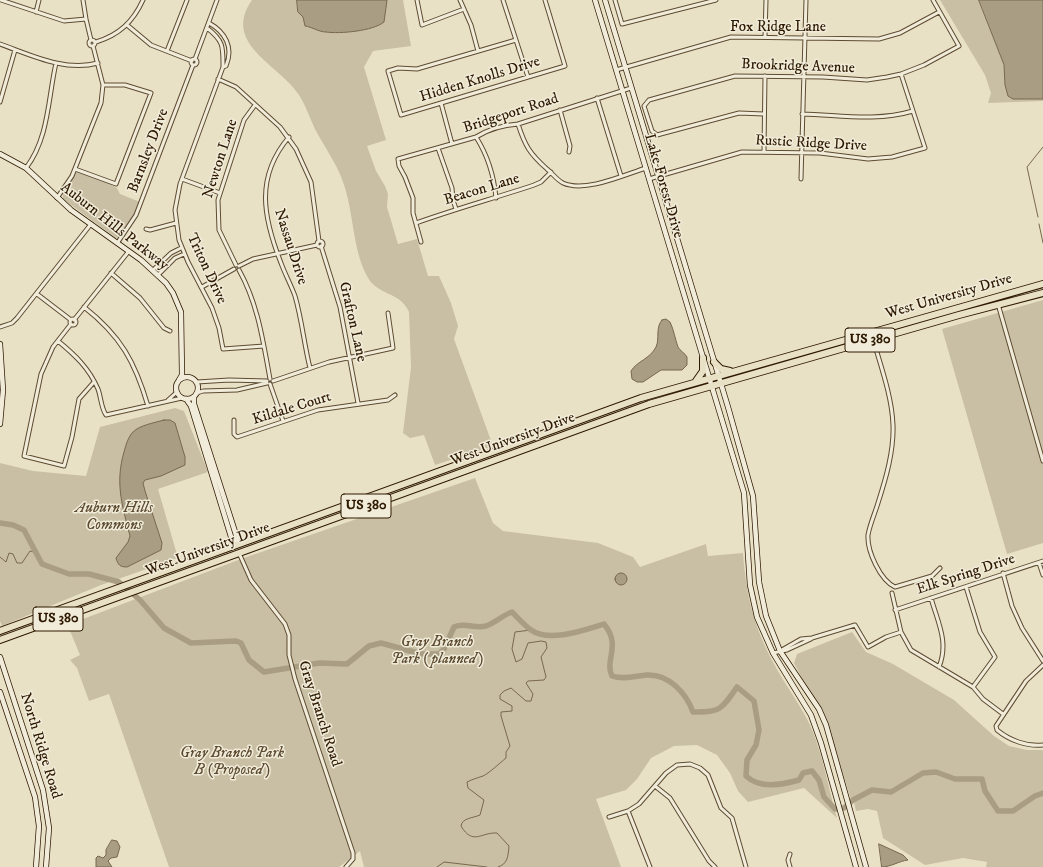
<!DOCTYPE html>
<style>
body{margin:0}
canvas{display:block;background:#e9e1c6}
</style>
<canvas width="1043" height="867"></canvas>
<script>
const g = document.querySelector('canvas').getContext('2d');
g.lineJoin = 'round';
function fill(path, color) { g.fillStyle = color; g.fill(path, 'evenodd'); }
function trace(path, color, width, dash) { g.strokeStyle = color; g.lineWidth = width; g.lineCap = dash ? 'butt' : 'round'; g.setLineDash(dash || []); g.stroke(path); }
function write(font, color, halo, rows, align = 'center') {
  g.font = font + ' "IM FELL DW Pica",serif'; g.lineWidth = 3; g.setLineDash([]); g.textBaseline = 'middle'; g.strokeStyle = halo; g.fillStyle = color; for (const [text, x, y, turn = 0] of rows) {
    g.save(); g.translate(x, y); g.rotate((+turn || 0) * Math.PI / 180); g.textAlign = isNaN(turn) ? turn : align; if (halo) g.strokeText(text, 0, 0); g.fillText(text, 0, 0); g.restore();
  }
}
fill(new Path2D(`
 M 252,0 L 403,0 L 411,46 L 373,51 L 364,67 L 386,140 L 367,146 L 376,171 L 385,186 L 388,194 L 387,207 L 398,244 L 417,239 L 428,276 L 439,276 L 451,303 L 458,326 L 454,339 L 493,446 L 435,465 L 424,435 L 410,438 L 403,433 L 411,367 L 409,312 C 400,291 377,296 367,276 C 352,248 354,212 343,182 C 337,164 325,148 316,131 C 310,119 306,106 299,95 C 280,65 221,44 252,0 Z
 M 940,0 L 979,0 L 1004,65 L 1005,85 L 1013,99 L 1043,99 L 1043,101 L 988,103 L 991,93 L 985,75 Z
 M 79,172 L 108,183 L 117,188 L 120,194 L 140,202 L 131,221 L 119,237 L 116,238 L 109,233 L 63,199 L 63,194 L 75,173 Z
 M 1043,300 L 1043,543 L 1007,554 L 942,329 Z
 M 175,408 L 184,411 L 208,472 L 158,489 L 178,558 L 101,585 L 2,626 L 0,621 L 0,463 L 33,471 L 86,476 L 100,427 Z
 M 475,478 L 493,523 L 503,531 L 598,543 L 633,557 L 640,567 L 706,544 L 708,556 L 743,553 C 746,595 754,627 774,664 C 784,683 797,700 807,719 C 822,748 828,787 837,818 L 804,788 L 748,802 L 738,791 L 730,773 L 717,755 L 697,745 L 674,746 L 651,758 L 637,779 L 626,790 L 596,799 L 621,867 L 364,867 L 360,851 L 339,867 L 169,867 L 109,694 L 89,701 L 77,668 L 70,660 L 80,655 L 68,626 L 83,619 L 241,559 Z
 M 852,632 L 866,652 L 893,664 L 954,700 L 994,736 L 1009,746 L 1027,750 L 1043,750 L 1043,867 L 986,867 L 987,862 L 963,858 L 925,865 L 883,838 L 877,811 L 868,809 L 856,811 L 854,802 L 852,803 L 829,730 L 794,663 L 797,654 Z`), '#c9bfa4');
const water = new Path2D(`
 M 297,0 L 387,0 L 384,22 C 373,31 340,34 326,32 C 319,32 312,27 305,26 L 303,17 L 298,12 Z
 M 979,0 L 1043,0 L 1043,99 L 1013,99 L 1008,96 L 1005,85 L 1004,65 Z
 M 662,320 L 666,319 L 670,322 C 674,330 675,339 678,347 C 680,351 685,353 687,357 L 687,365 L 682,370 L 661,370 L 643,382 L 637,382 L 632,379 L 631,371 C 637,361 650,359 656,347 C 660,338 655,328 662,320 Z
 M 164,420 L 170,420 L 175,423 L 185,457 L 185,465 L 161,476 L 145,480 L 143,483 L 145,491 L 162,543 L 161,550 L 127,567 C 120,567 118,565 116,558 L 128,542 L 130,536 C 122,505 115,483 124,452 C 126,445 128,437 133,432 C 140,425 154,423 164,420 Z
 M615 579a6 6 0 1 1 12 0a6 6 0 1 1-12 0Z
 M 112,840 L 117,841 L 120,847 L 117,857 L 111,858 L 108,861 L 112,867 L 96,867 L 96,858 L 98,856 L 103,858 L 106,855 L 106,850 Z
 M 879,844 L 903,855 L 908,860 C 899,861 891,867 882,867 Z`);
fill(water, '#a99d83');
trace(water, '#78684f', 1);
trace(new Path2D(`
 M 1038,217 L 1027,167 L 1043,147
 M 1039,224 L 1043,243
 M 0,557 L 6,562 L 9,553 L 13,554 L 17,563 L 22,563 L 30,551 L 34,552
 M 437,867 L 444,862 L 487,867
 M 498,867 C 508,864 508,856 509,846 L 497,833 C 481,832 473,846 461,826 C 462,818 473,818 480,815 L 484,800 L 468,788 L 467,782 C 473,779 477,778 483,776 C 488,774 501,762 506,758 L 506,752 L 510,746 L 501,716 L 501,712 L 512,711 L 512,706 L 500,699 L 500,695 L 504,691 L 511,688 L 526,701 L 531,701 L 533,694 L 526,683 L 528,681 L 544,680 L 546,677 L 541,657 L 547,648 L 546,642 L 541,641 L 528,643 L 522,659 L 516,662 L 512,649 L 515,632 L 531,630`), '#78684f', 1);
trace(new Path2D(`
 M 0,523 L 13,525 L 24,530 L 42,564 L 69,574 L 89,574 L 119,582 L 140,600 L 164,628 L 191,643 L 236,641 L 241,643 L 249,660 L 264,672 L 319,663 L 347,664 L 369,646 L 381,643 L 421,654 L 439,654 L 444,649 L 454,627 C 465,622 474,629 486,626 C 495,623 503,615 512,612 C 518,618 524,625 531,630 C 549,643 585,630 604,624 C 622,646 604,660 612,676 C 624,680 635,676 647,675 C 669,674 686,693 693,712 C 720,713 722,709 737,687 L 754,701 L 759,730 L 756,745 L 747,760 L 746,776 C 760,789 781,785 799,780 L 803,773 L 812,771 L 819,780 L 824,797 L 835,809 L 844,808 L 853,800 L 872,790 L 891,792 L 923,773 L 936,772 L 955,779 L 982,779 L 985,791 L 998,811 L 1013,811 L 1035,796 L 1043,793`), '#a99d83', 5.5);
const street = new Path2D(`
 M 1,0 L 64,21 L 86,19
 M 83,0 L 86,19 L 91,40
 M 417,0 L 422,25 L 464,9
 M 460,0 L 471,25 L 478,51
 M 503,0 L 528,77
 M 615,0 L 622,24 L 716,0
 M 36,12 L 39,0
 M 127,25 L 151,45 L 192,61
 M 207,28 C 224,41 223,47 223,67 L 226,66 C 234,47 225,32 209,23
 M 765,37 L 766,0
 M89 43a3 3 0 1 1 6 0a3 3 0 1 1-6 0Z
 M 516,40 L 417,69 L 398,68 L 388,71 L 401,115 L 565,66 L 545,0
 M 96,42 C 119,35 133,22 143,0
 M 0,44 C 31,55 65,72 98,63
 M 167,51 L 187,0
 M 195,59 L 217,0
 M191 62a3 3 0 1 1 6 0a3 3 0 1 1-6 0Z
 M 223,67 L 180,184 L 175,210 L 179,240 L 188,262 L 212,308 L 219,328 L 223,349 L 264,346
 M 616,70 L 731,37 L 879,39 L 900,33 L 939,12
 M 218,79 L 236,87 L 280,127 L 296,149 L 311,182 L 319,241
 M 597,98 L 621,176
 M 0,102 L 15,50
 M 441,103 L 452,144
 M 560,110 L 570,146 L 569,152
 M 764,114 L 739,113 L 657,135 L 652,131 L 644,106 L 649,100 L 735,76 L 823,77 L 867,80 L 887,77 L 901,74 L 924,65 L 959,46 L 933,0
 M 802,114 C 841,115 875,122 913,111
 M 518,124 C 525,146 530,154 547,169 C 552,173 557,180 563,183 C 585,193 624,175 646,168
 M 289,137 C 255,177 263,217 281,263 C 285,274 291,285 295,296 C 302,320 304,344 310,368
 M 476,137 C 488,156 494,175 496,198
 M 438,148 L 452,188 L 453,200 L 456,209
 M 764,151 L 765,76
 M 26,168 C 49,138 48,98 56,63
 M 75,169 L 116,184 L 151,93 L 125,85 L 103,85
 M 182,179 L 220,193
 M 649,179 L 742,152 L 820,153 L 868,159 L 892,157 L 925,148 L 901,74
 M 801,179 L 806,0
 M 57,198 L 72,176 L 101,103 L 103,85 L 93,46
 M 416,223 C 455,209 495,198 534,185 L 541,182 L 551,172
 M 146,229 L 150,230 L 176,223
 M317 244a3 3 0 1 1 6 0a3 3 0 1 1-6 0Z
 M 118,242 L 136,215 L 193,65
 M 421,242 L 413,213 L 413,198 L 405,177 L 399,166 L 398,159 L 476,137 C 489,129 504,125 518,124 L 631,88
 M 321,246 L 340,307 L 358,403
 M 236,265 L 219,230 L 218,200 L 244,120 L 255,105
 M 239,266 L 253,259 L 317,245
 M 153,270 L 171,253 L 181,248
 M 239,270 C 258,304 263,341 270,379
 M 111,273 L 140,298 L 164,328 L 170,331
 M 158,275 L 175,258 L 184,254
 M 202,287 L 234,269
 M 37,294 L 71,320
 M 998,304 L 1043,461
 M 84,307 C 121,336 135,362 148,406
 M70 322a3 3 0 1 1 6 0a3 3 0 1 1-6 0Z
 M 74,320 L 129,251
 M 71,324 L 53,347 L 41,374 L 24,456 L 64,466 L 72,437 L 79,399 L 94,382
 M 0,327 L 12,323 L 17,318 L 91,224
 M 871,332 C 879,361 892,395 893,425 C 894,451 886,478 878,503 C 875,513 870,524 868,535 C 867,551 880,580 895,587 L 932,576 L 940,568
 M 58,341 C 75,355 89,368 98,389 C 101,397 101,408 106,415 L 182,398
 M 273,381 L 329,362 L 393,348 L 388,313
 M 197,382 L 229,380 L 267,381
 M 270,384 L 283,421
 M 197,393 L 203,391 L 237,390 L 267,383
 M 168,400 L 177,392
 M 234,420 L 234,434 L 237,437 L 318,410 L 388,400 L 395,395
 M 239,553 L 251,580 L 285,624 L 289,635 L 289,655 L 295,679 L 353,853 L 353,859 L 346,867
 M 1039,563 L 1043,575
 M 1003,573 L 1012,606 L 1022,628 L 1043,661
 M 966,587 L 980,632 L 995,657 L 973,687
 M 892,593 L 901,632 L 911,650 L 973,687 L 983,699 L 1003,714
 M 931,598 C 938,623 949,642 939,667
 M 895,610 L 1043,561
 M 780,651 L 801,639 L 812,638 L 855,625 L 868,647 L 886,637 L 901,632
 M 773,653 L 787,650 L 811,639
 M 1043,665 L 1026,681 L 996,726 L 997,730 C 1009,740 1027,747 1043,745
 M 655,786 L 670,798 L 709,861 L 715,867
 M 628,811 L 650,867
 M 609,817 L 628,811 L 639,804 L 666,773 L 677,765 L 690,764 L 700,768 L 708,775 L 721,808 L 732,818 L 746,867
 M 790,867 L 788,860 L 790,854`);
const secondary = new Path2D(`
 M 595,0 L 744,493 L 750,585 L 757,617 L 773,653 L 811,715 L 821,743 L 856,867
 M 605,0 L 728,407 L 753,496 L 759,582 L 766,616 L 780,651 L 819,709 L 826,725 L 866,867
 M 0,154 L 26,168 L 71,210 L 141,260 L 166,283 L 173,293 L 181,312 L 182,375 L 179,380
 M 0,344 L 3,390 L 0,424
 M176 388a11 11 0 1 1 22 0a11 11 0 1 1-22 0Z
 M 194,397 L 194,404 L 237,538 L 237,545
 M 186,399 L 191,406 L 232,540 L 237,545
 M 0,657 L 43,790 L 49,828 L 46,867
 M 0,692 L 35,797 L 39,826 L 36,867`);
const highway = new Path2D(`
 M 714,362 L 721,369 L 730,371
 M 696,381 L 703,371 L 703,358
 M 0,631 L 641,398 L 1043,284
 M 0,640 L 649,404 L 959,315 L 1043,293`);
trace(street, '#5d4b32', 5);
trace(secondary, '#2e1900', 6);
trace(highway, '#2e1900', 8);
trace(street, '#f1ecda', 3);
trace(secondary, '#f1ecda', 4.5);
trace(highway, '#e9e1c6', 6);
for (const [x, y, w] of [
 [870,340,50],
 [366,506,50],
 [58,619,50]
]) { const box = new Path2D(); box.roundRect(x - w / 2, y - 12, w, 24, 3); g.fillStyle = '#f1ecda'; g.fill(box); trace(box, '#2e1900', 1); }
write('bold 14px', '#2e1900', null, [
 ["US 380",870,340],
 ["US 380",366,506],
 ["US 380",58,619]
]);
write('15px', '#2e1900', '#f1ecda', [
 ["Fox Ridge Lane",778,28],
 ["Brookridge Avenue",798,67,2],
 ["Hidden Knolls Drive",480,80,-17],
 ["Bridgeport Road",511,114,-18],
 ["Rustic Ridge Drive",811,144,3],
 ["Barnsley Drive",149,151,-69],
 ["Newton Lane",221,159,-72],
 ["Lake Forest Drive",663,186,74],
 ["Beacon Lane",482,190,-17],
 ["Auburn Hills Parkway",114,227,38],
 ["Nassau Drive",290,247,72],
 ["Triton Drive",206,269,65],
 ["West University Drive",949,297,-16],
 ["Grafton Lane",352,322,77],
 ["Kildale Court",292,409,-17],
 ["West University Drive",513,440,-20],
 ["West University Drive",208,550,-20],
 ["Elk Spring Drive",966,575,-18],
 ["Gray Branch Road",319,714,72],
 ["North Ridge Road",40,746,73]
]);
write('italic 15px', '#5c4b31', '#f1ecda', [
 ["Auburn Hills",114,509],
 ["Commons",114,526],
 ["Gray Branch",437,643],
 ["Park (planned)",437,660],
 ["Gray Branch Park",232,754],
 ["B (Proposed)",232,771]
]);
</script>
